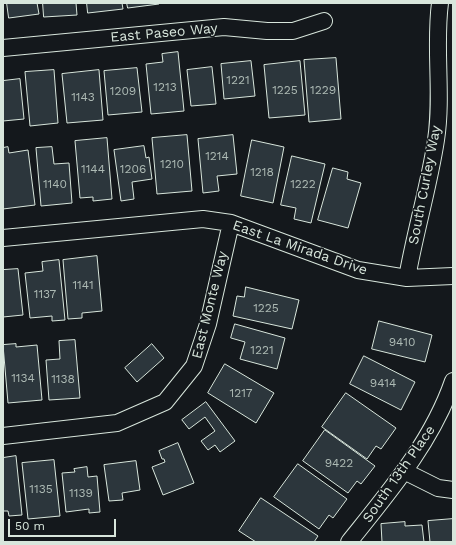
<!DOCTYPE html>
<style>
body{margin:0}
#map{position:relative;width:456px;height:545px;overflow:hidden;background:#14181c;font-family:"Work Sans",sans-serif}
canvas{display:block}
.frame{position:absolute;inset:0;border:4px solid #d8e6dc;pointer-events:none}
.scale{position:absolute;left:8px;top:519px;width:108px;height:18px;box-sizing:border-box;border:2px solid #d8e6dc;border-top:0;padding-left:5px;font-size:12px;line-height:14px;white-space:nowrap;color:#d8e6dc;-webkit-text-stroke:3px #14181c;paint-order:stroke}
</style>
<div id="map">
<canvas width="456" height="545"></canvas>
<div class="frame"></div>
<div class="scale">50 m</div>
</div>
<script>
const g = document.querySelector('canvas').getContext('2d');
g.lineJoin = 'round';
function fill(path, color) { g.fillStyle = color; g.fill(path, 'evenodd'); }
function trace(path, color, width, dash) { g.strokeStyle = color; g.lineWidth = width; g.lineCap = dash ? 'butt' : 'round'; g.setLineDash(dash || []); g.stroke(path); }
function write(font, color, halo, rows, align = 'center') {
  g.font = font + ' "Work Sans",sans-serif'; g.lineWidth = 3; g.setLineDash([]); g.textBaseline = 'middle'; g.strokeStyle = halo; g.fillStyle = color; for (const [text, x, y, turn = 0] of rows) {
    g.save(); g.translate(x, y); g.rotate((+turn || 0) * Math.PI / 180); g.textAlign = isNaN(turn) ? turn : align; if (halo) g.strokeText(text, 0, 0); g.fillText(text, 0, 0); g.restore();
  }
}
const building = new Path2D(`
 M 7,3 L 37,3 L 39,14 L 9,18 Z
 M 43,3 L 76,3 L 77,15 L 44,17 Z
 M 87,3 L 122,3 L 123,9 L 88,13 Z
 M 127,3 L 159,3 L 159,4 L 128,8 Z
 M 178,52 L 184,111 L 151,114 L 146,64 L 163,62 L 162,54 Z
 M 336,58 L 341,119 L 309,122 L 304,60 Z
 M 251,61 L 255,96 L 224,99 L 221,64 Z
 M 300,61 L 305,115 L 269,118 L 264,65 Z
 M 212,67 L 216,104 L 191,106 L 187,70 Z
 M 137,68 L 142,112 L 108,115 L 104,71 Z
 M 54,70 L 58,123 L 30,126 L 25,72 Z
 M 99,70 L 103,120 L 67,123 L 62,74 Z
 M 20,79 L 24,119 L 3,121 L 3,81 Z
 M 187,135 L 192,191 L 157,194 L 152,138 Z
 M 233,135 L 237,174 L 217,176 L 219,191 L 203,193 L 198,139 Z
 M 107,138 L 112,199 L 93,201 L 93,197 L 80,198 L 75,141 Z
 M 252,140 L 284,147 L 273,203 L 241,196 Z
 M 144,146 L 146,158 L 149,157 L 152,179 L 132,182 L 134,199 L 121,201 L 114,150 Z
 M 8,147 L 9,153 L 28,150 L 35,205 L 3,209 L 3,148 Z
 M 52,147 L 54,164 L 69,163 L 72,203 L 41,206 L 36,148 Z
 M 292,156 L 325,164 L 311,223 L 294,219 L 296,208 L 281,205 Z
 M 333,168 L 348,172 L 347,179 L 361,183 L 348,228 L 318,220 Z
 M 97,256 L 102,311 L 82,313 L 82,318 L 68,319 L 63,260 Z
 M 59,260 L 65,320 L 52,321 L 52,316 L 30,318 L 25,273 L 43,271 L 42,262 Z
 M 18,269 L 23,315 L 3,317 L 3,270 Z
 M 246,287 L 299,300 L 292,329 L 233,316 L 237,296 L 244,297 Z
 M 379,321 L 432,335 L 425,362 L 372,349 Z
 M 235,324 L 285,338 L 277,369 L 240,359 L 245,342 L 231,338 Z
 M 75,340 L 80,398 L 49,400 L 46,360 L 60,359 L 59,341 Z
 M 16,344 L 16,347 L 37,345 L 42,400 L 8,403 L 3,345 Z
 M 152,344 L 164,358 L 137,382 L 125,368 Z
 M 364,356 L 415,382 L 401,410 L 350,384 Z
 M 225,364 L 274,393 L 256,423 L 208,393 Z
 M 346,393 L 396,428 L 381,449 L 376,446 L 367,459 L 322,427 Z
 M 206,402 L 235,441 L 220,452 L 215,445 L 208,450 L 201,441 L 215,431 L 205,417 L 189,429 L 182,420 Z
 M 325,430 L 375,466 L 361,484 L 357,481 L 348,493 L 303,461 Z
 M 178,443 L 194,483 L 163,495 L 152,467 L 165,462 L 164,459 L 162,459 L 159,451 Z
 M 16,456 L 22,515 L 9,516 L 8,511 L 3,511 L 3,458 Z
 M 54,460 L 60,516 L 28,519 L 22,463 Z
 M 136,461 L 140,490 L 122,493 L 123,500 L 109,501 L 104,465 Z
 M 298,464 L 347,499 L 333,518 L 329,515 L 319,529 L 274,497 Z
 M 87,467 L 88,477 L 97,476 L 100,512 L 89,513 L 89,509 L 66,512 L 62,473 L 75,472 L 74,469 Z
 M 261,498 L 318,536 L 314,542 L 256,542 L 239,531 Z
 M 453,519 L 453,542 L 430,542 L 428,521 Z
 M 405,522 L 405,526 L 422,525 L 424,542 L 382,542 L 381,524 Z`);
fill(building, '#2c363c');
trace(building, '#d8e6dc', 1);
const minor = new Path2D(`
 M 3,48 L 224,27 L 267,31 L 293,31 L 324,21
 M 3,238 L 203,219 L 231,223 L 358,270 L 407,278 L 453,276
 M 407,278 C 415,232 429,186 436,140 C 443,94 434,48 440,3
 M 3,436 L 117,423 L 165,402 L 194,366 L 208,324 L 231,223
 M 404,471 L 438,488 L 453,490
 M 349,542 C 389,492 432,442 453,381`);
trace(minor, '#d8e6dc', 18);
trace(minor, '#14181c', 16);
write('12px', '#adbab4', null, [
 ["1221",238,80],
 ["1213",165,87],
 ["1225",285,90],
 ["1229",323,90],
 ["1209",123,91],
 ["1143",83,97],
 ["1214",217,156],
 ["1210",172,164],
 ["1144",93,169],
 ["1206",133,169],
 ["1218",262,172],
 ["1140",55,184],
 ["1222",303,184],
 ["1141",83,285],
 ["1137",45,294],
 ["1225",266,308],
 ["9410",402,342],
 ["1221",262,350],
 ["1134",23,378],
 ["1138",63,379],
 ["9414",383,383],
 ["1217",241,393],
 ["9422",339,463],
 ["1135",41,489],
 ["1139",81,493]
]);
write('14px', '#d8e6dc', '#14181c', [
 ["East Paseo Way",164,33,-5],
 ["South Curley Way",425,185,-79],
 ["East La Mirada Drive",300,248,19],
 ["East Monte Way",210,305,-76],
 ["South 13th Place",399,474,-55]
]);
</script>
